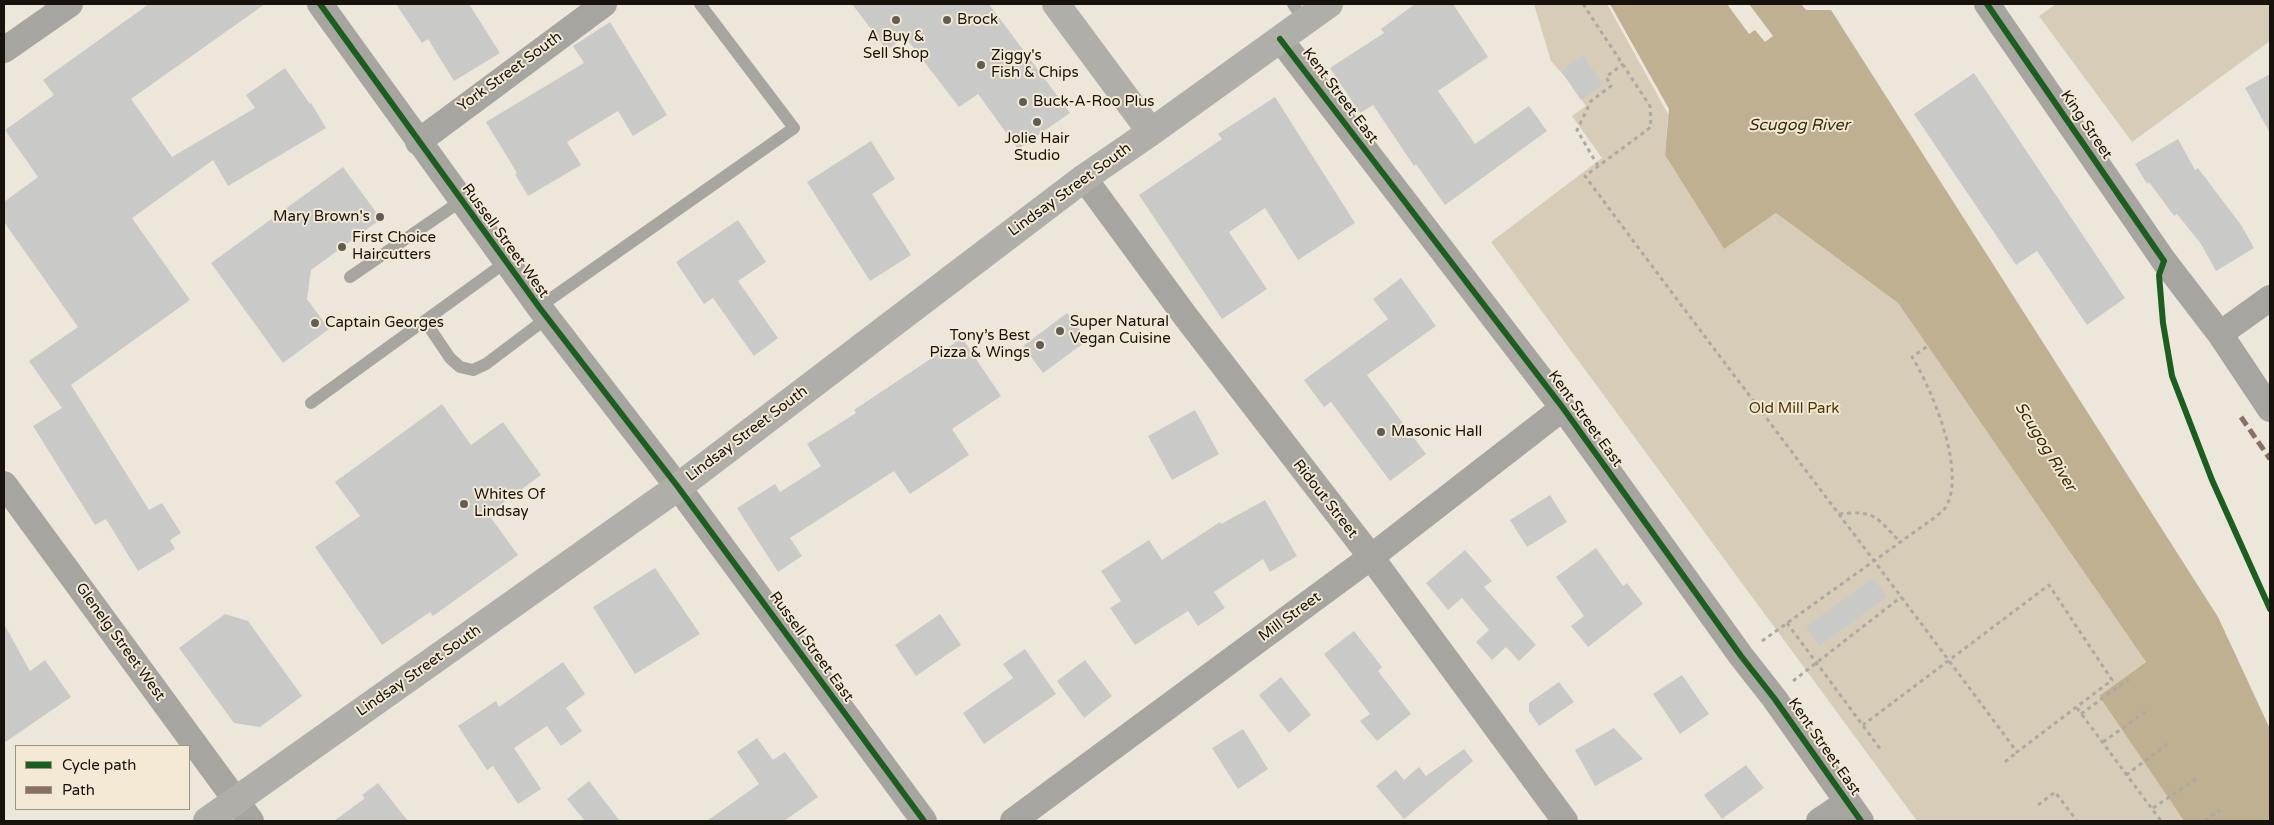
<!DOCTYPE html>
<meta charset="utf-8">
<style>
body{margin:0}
#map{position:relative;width:2274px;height:825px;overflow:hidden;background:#ece6db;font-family:"Varela Round",sans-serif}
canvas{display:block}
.frame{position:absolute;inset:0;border:5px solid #17130c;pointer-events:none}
.legend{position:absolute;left:15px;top:745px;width:175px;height:65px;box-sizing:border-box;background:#f3e9d4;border:1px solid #9b9384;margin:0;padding:6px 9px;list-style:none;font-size:15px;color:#17130c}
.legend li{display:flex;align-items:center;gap:10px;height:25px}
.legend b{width:25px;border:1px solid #9b9384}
</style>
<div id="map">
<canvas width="2274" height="825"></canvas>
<div class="frame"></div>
<ul class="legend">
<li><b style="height:6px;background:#1b5e20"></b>Cycle path</li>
<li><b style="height:6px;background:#8d6e63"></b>Path</li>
</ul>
</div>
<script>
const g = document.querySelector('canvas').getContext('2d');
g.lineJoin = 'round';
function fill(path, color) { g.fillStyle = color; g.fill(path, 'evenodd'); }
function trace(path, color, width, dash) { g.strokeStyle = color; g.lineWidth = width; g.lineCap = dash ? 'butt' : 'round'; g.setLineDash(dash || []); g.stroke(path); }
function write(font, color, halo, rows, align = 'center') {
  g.font = font + ' "Varela Round",sans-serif'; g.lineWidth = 4; g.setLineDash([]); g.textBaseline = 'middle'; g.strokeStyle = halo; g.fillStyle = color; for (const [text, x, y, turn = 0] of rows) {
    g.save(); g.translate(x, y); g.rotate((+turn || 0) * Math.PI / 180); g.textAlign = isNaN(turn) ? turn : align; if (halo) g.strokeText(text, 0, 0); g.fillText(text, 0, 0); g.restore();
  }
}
fill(new Path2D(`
 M 1534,4 L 1607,4 L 1668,114 L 1665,155 L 1724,249 L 1776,213 L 1898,303 L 2146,662 L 2099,696 L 2184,821 L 1917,821 L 1491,242 L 1602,158 L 1572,116 L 1586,106 L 1568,80 L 1551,61 Z
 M 2056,4 L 2270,4 L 2270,41 L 2132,142 L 2039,16 Z`), '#d7ccb7');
fill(new Path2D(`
 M 1610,4 L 1727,4 L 1749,34 L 1755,30 L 1765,42 L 1773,36 L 1749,4 L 1801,4 L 1806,10 L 1831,10 L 2218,617 L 2270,729 L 2270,821 L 2184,821 L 2099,696 L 2146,662 L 1898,303 L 1776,213 L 1724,249 L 1665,155 L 1669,109 Z`), '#beb091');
fill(new Path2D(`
 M 149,4 L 265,4 L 131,99 L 172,157 L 255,108 L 246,95 L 285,68 L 310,104 L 311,103 L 326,128 L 228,186 L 213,160 L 132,218 L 190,300 L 71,385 L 149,510 L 162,503 L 181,533 L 170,540 L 175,549 L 138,571 L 106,519 L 95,525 L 33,426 L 62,408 L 29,361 L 78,327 L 4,222 L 4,202 L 38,177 L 5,130 L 54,95 L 43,80 Z
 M 396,4 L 469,4 L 500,53 L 454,81 L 428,39 L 422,43 Z
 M 852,4 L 989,4 L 1070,113 L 1018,149 L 978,94 L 959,107 L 905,37 L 887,50 Z
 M 1415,4 L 1453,4 L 1488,57 L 1438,91 L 1475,144 L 1529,106 L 1547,131 L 1445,205 L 1416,164 L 1414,166 L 1373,105 L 1360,113 L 1330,68 L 1384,33 L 1381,29 Z
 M 610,22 L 667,115 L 633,136 L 618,111 L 567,142 L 581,165 L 528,196 L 515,174 L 517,173 L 486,122 L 584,63 L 573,46 Z
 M 1583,55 L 1603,85 L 1581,100 L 1561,71 Z
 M 1974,73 L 2125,298 L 2087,325 L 2037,251 L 2016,265 L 1914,114 Z
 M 2270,74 L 2270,133 L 2245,88 Z
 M 1275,97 L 1355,223 L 1298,260 L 1265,208 L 1229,232 L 1267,289 L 1222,319 L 1139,195 L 1222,139 L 1218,134 Z
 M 2178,139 L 2195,170 L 2198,168 L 2241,225 L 2254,248 L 2216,271 L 2201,244 L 2177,214 L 2174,216 L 2149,182 L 2147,184 L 2135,164 Z
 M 871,141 L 895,179 L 872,194 L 911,255 L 870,281 L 807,182 Z
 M 343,167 L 381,219 L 311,270 L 307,299 L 329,329 L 283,363 L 211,263 Z
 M 738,220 L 766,262 L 738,281 L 778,338 L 754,356 L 713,298 L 704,304 L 676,262 Z
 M 1401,278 L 1436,326 L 1367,375 L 1426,454 L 1390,481 L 1331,402 L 1324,407 L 1304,380 L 1388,319 L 1373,299 Z
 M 1067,313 L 1088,340 L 1043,373 L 1023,346 Z
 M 962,338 L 1001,396 L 952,429 L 969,455 L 910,494 L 894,471 L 790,538 L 802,556 L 778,572 L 737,508 L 775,484 L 780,492 L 821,466 L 807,444 L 856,413 L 854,410 Z
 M 442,404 L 471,445 L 503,422 L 541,475 L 488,514 L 518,555 L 433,616 L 430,612 L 382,645 L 315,547 L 360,516 L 335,482 Z
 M 1195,410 L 1219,454 L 1172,480 L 1148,436 Z
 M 1550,495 L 1567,522 L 1527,547 L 1510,520 Z
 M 1265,500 L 1297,556 L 1270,572 L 1263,559 L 1214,592 L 1225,608 L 1198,626 L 1188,611 L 1135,645 L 1110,608 L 1121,601 L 1101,571 L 1149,540 L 1162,560 L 1220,522 L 1221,524 Z
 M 1596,548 L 1623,586 L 1627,583 L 1643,604 L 1588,647 L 1571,626 L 1584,616 L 1556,577 Z
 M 1465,550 L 1492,581 L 1484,587 L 1536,645 L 1519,661 L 1506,647 L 1492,660 L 1476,642 L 1489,630 L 1462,598 L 1448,610 L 1426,583 Z
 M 655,568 L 700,634 L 635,674 L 593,607 Z
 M 1873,578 L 1887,597 L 1819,646 L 1806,627 Z
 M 225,614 L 248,621 L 302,696 L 260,727 L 234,723 L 179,648 Z
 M 940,614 L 961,645 L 916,676 L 895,645 Z
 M 4,624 L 30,671 L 45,660 L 71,697 L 4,743 Z
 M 1354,631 L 1382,667 L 1378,671 L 1411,714 L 1377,741 L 1360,721 L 1370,714 L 1324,654 Z
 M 1025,649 L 1056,694 L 984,744 L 963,713 L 1013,678 L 1003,664 Z
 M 1085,660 L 1112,696 L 1084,718 L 1057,681 Z
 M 563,662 L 585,694 L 566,708 L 582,731 L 561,746 L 547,726 L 514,748 L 541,789 L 518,804 L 493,766 L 487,770 L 458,726 L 496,701 L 499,707 Z
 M 1682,675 L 1709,714 L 1680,734 L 1653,694 Z
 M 1281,677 L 1311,715 L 1289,733 L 1259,695 Z
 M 1559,682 L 1574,702 L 1539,726 L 1529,711 L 1529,703 Z
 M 1614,728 L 1643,759 L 1595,786 L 1575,750 Z
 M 1243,729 L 1268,769 L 1238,789 L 1212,748 Z
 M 757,738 L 773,760 L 785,752 L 818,797 L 784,821 L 707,821 L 759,784 L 737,752 Z
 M 1464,749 L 1473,761 L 1404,819 L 1376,786 L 1396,770 L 1404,780 L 1419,767 L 1426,776 Z
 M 1746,765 L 1764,788 L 1722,819 L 1704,795 Z
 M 589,781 L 620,821 L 585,821 L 567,799 Z
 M 378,783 L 408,821 L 334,821 L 365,798 L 362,795 Z`), '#c9cac8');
trace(new Path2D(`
 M 1583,4 L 1650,106 L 1651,127 L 1585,176 C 1728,369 1874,559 2017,752 L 2112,680 L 2049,585 L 1863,725
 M 1598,166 L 1577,130 L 1591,101 L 1611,86 L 1606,77 L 1623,64
 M 1839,514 C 1876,510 1876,517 1900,542
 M 1787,623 L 1881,750
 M 1762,641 L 1934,518 C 1937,515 1943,512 1945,508 C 1968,474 1931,387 1912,357 L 1928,346
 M 1793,681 L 1901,597
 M 2077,708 L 2161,821
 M 2081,714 L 2129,679
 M 2103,742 L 2148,710
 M 2005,762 L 2017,752
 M 2126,775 L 2170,742
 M 2038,805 L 2055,792 L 2077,821
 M 2153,808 L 2197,778
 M 2205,821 L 2220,810`), '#aba9a4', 3, [4, 4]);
trace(new Path2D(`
 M 1293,4 L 1304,20
 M 350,277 L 461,201
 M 539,307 L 794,128 L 700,4
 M 425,321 L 450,358 L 460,367 L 473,370 L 486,364 L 547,318
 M 311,403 L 506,262`), '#a7a5a0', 12);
trace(new Path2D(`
 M 320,4 L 539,307 L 678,487 L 924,821
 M 1987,4 L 2164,261 L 2220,334 L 2270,409
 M 1280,39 L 1563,408 L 1741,656 L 1774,698 L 1861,821
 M 4,50 L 70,4
 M 418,142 L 604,4
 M 1084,178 L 1186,317 L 1371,557 L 1565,821
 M 2220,334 L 2270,298
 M 4,484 L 251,821
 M 1013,821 L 1371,557 L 1563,408
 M 1819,821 L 1847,802`), '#a7a5a0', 26);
trace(new Path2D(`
 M 1056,4 L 1151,132
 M 207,821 L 678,487 L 1084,178 L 1151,132 L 1329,4`), '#b0aea8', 28);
trace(new Path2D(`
 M 2241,417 L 2270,459`), '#8d6e63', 5, [10, 5]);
trace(new Path2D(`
 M 320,4 L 539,307 L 678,487 L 924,821
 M 1987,4 L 2164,261 L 2159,275 L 2163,323 L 2172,376 L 2212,480 L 2270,609
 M 1280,39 L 1563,408 L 1741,656 L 1774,698 L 1861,821`), '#1b5e20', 6);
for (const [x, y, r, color] of [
 [896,20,5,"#625d54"],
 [947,20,5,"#625d54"],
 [981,65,5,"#625d54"],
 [1023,102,5,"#625d54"],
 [1037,122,5,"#625d54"],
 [380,217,5,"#625d54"],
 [342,247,5,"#625d54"],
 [315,323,5,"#625d54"],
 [1060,331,5,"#625d54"],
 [1040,345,5,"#625d54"],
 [1381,432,5,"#625d54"],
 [464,504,5,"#625d54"]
]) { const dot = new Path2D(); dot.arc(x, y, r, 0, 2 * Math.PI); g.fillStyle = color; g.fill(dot); trace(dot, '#f3e9d4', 2); }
write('15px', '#17130c', '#f3e9d4', [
 ["Brock",957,20],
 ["A Buy &",896,37,"center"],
 ["Sell Shop",896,54,"center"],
 ["Ziggy's",991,56],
 ["Fish & Chips",991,73],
 ["Buck-A-Roo Plus",1033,102],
 ["Jolie Hair",1037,139,"center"],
 ["Studio",1037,156,"center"],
 ["Mary Brown's",370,217,"right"],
 ["First Choice",352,238],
 ["Haircutters",352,255],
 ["Super Natural",1070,322],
 ["Vegan Cuisine",1070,339],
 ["Captain Georges",325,323],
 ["Tony’s Best",1030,336,"right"],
 ["Pizza & Wings",1030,353,"right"],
 ["Masonic Hall",1391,432],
 ["Whites Of",474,495],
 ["Lindsay",474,512]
], 'left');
write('15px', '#17130c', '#f3e9d4', [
 ["York Street South",510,72,-36],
 ["Kent Street East",1340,96,53],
 ["King Street",2086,125,56],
 ["Lindsay Street South",1070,190,-36],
 ["Russell Street West",505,241,54],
 ["Kent Street East",1585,419,54],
 ["Lindsay Street South",747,434,-37],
 ["Ridout Street",1325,499,52],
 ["Mill Street",1290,617,-36],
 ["Glenelg Street West",120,642,54],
 ["Russell Street East",811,647,54],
 ["Lindsay Street South",419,671,-35],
 ["Kent Street East",1824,747,55]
]);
write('15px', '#4b3700', '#f3e9d4', [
 ["Old Mill Park",1794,409]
]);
write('italic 16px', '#392b08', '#f3e9d4', [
 ["Scugog River",1799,126],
 ["Scugog River",2045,447,58]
]);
</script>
